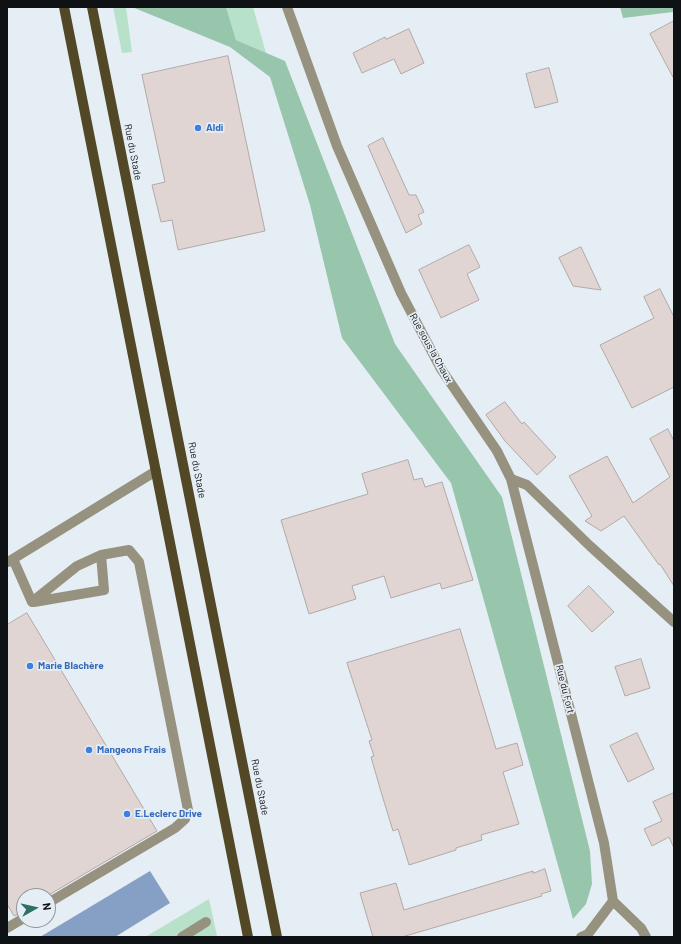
<!DOCTYPE html>
<meta charset="utf-8">
<style>
body{margin:0}
#map{position:relative;width:681px;height:944px;overflow:hidden;background:#e6eef5;font-family:Barlow,sans-serif}
canvas{display:block}
.frame{position:absolute;inset:0;border:8px solid #0f1214;pointer-events:none}
.north{position:absolute;left:16px;top:888px;width:40px;height:40px;box-sizing:border-box;background:#e6eef5;border:1px solid #90969b;border-radius:50%;rotate:82deg;font-size:11px;font-weight:700;line-height:16px;text-align:center;color:#0f1214}
.north::after{content:'';display:block;margin:auto;width:14px;height:18px;background:#2d7165;clip-path:polygon(50% 0,100% 100%,50% 72%,0 100%)}
</style>
<div id="map">
<canvas width="681" height="944"></canvas>
<div class="frame"></div>
<div class="north">N</div>
</div>
<script>
const g = document.querySelector('canvas').getContext('2d');
g.lineJoin = 'round';
function fill(path, color) { g.fillStyle = color; g.fill(path, 'evenodd'); }
function trace(path, color, width, dash) { g.strokeStyle = color; g.lineWidth = width; g.lineCap = dash ? 'butt' : 'round'; g.setLineDash(dash || []); g.stroke(path); }
function write(font, color, halo, rows, align = 'center') {
  g.font = font + ' Barlow,sans-serif'; g.lineWidth = 3.5; g.setLineDash([]); g.textBaseline = 'middle'; g.strokeStyle = halo; g.fillStyle = color; for (const [text, x, y, turn = 0] of rows) {
    g.save(); g.translate(x, y); g.rotate((+turn || 0) * Math.PI / 180); g.textAlign = isNaN(turn) ? turn : align; if (halo) g.strokeText(text, 0, 0); g.fillText(text, 0, 0); g.restore();
  }
}
fill(new Path2D(`
 M 113,7 L 126,7 L 132,52 L 122,53 Z
 M 226,7 L 253,7 L 266,53 L 236,40 Z
 M 209,899 L 217,936 L 215,937 L 145,937 Z`), '#b7e1c9');
fill(new Path2D(`
 M 132,7 L 226,7 L 236,40 L 285,61 L 395,344 L 502,497 L 590,851 L 592,884 L 586,904 L 573,919 L 451,483 L 342,338 L 310,205 L 270,77 L 230,47 Z
 M 620,7 L 674,7 L 673,12 L 623,18 Z`), '#97c6ac');
fill(new Path2D(`
 M 150,871 L 170,903 L 115,937 L 40,937 Z`), '#859fc5');
const building = new Path2D(`
 M 674,21 L 674,79 L 650,34 Z
 M 409,29 L 424,63 L 401,74 L 394,59 L 362,73 L 353,53 L 385,37 L 386,39 Z
 M 228,56 L 265,231 L 178,250 L 172,220 L 161,222 L 152,185 L 165,182 L 142,75 Z
 M 549,68 L 558,102 L 535,108 L 526,74 Z
 M 383,138 L 409,195 L 416,195 L 424,212 L 418,215 L 422,224 L 406,233 L 368,146 Z
 M 469,245 L 480,267 L 467,274 L 479,300 L 441,318 L 419,270 Z
 M 581,247 L 601,290 L 573,286 L 559,258 Z
 M 660,289 L 674,317 L 674,387 L 632,408 L 600,345 L 654,318 L 644,297 Z
 M 505,402 L 522,424 L 524,422 L 556,457 L 537,475 L 505,441 L 486,415 Z
 M 668,429 L 674,441 L 674,586 L 660,564 L 659,565 L 624,516 L 601,531 L 585,521 L 592,516 L 569,476 L 607,456 L 633,503 L 670,477 L 650,439 Z
 M 408,460 L 414,480 L 422,478 L 425,487 L 442,482 L 473,580 L 442,589 L 440,583 L 391,598 L 384,576 L 352,586 L 356,599 L 309,614 L 281,520 L 368,494 L 362,474 Z
 M 589,586 L 614,612 L 592,632 L 568,606 Z
 M 27,613 L 157,831 L 47,896 L 24,896 L 24,911 L 14,916 L 7,904 L 7,625 Z
 M 460,629 L 496,749 L 517,743 L 523,765 L 503,772 L 519,824 L 481,835 L 482,840 L 456,848 L 456,850 L 409,865 L 398,829 L 393,831 L 382,795 L 371,757 L 374,756 L 369,741 L 372,740 L 347,663 Z
 M 641,659 L 650,688 L 625,696 L 615,667 Z
 M 637,733 L 654,769 L 628,782 L 610,746 Z
 M 674,793 L 674,848 L 669,837 L 652,846 L 644,829 L 662,821 L 653,802 Z
 M 545,869 L 551,891 L 541,894 L 542,896 L 402,937 L 373,937 L 360,893 L 396,883 L 404,910 L 533,871 L 533,873 Z`);
fill(building, '#e0d5d2');
trace(building, '#b2a8a5', 1);
trace(new Path2D(`
 M 13,559 L 32,602 L 77,566 L 101,555 L 129,550 L 139,562 L 188,810 L 185,819 L 175,828 L 48,903
 M 8,562 L 156,471
 M 34,602 L 104,590 L 101,555
 M 7,928 L 24,918
 M 182,937 L 206,922`), '#97927f', 10);
trace(new Path2D(`
 M 287,7 L 337,146 L 401,293 L 441,369 L 497,451 L 511,479 L 604,843 L 613,901
 M 511,479 L 527,485 L 590,546 L 674,622
 M 613,901 L 641,928 L 646,937
 M 581,937 L 588,934 L 613,901`), '#97927f', 10);
trace(new Path2D(`
 M 64,7 L 248,937
 M 92,7 L 277,937`), '#524825', 10);
for (const [x, y, r, color] of [
 [198,128,4,"#3f7fe0"],
 [30,666,4,"#3f7fe0"],
 [89,750,4,"#3f7fe0"],
 [127,814,4,"#3f7fe0"]
]) { const dot = new Path2D(); dot.arc(x, y, r, 0, 2 * Math.PI); g.fillStyle = color; g.fill(dot); trace(dot, '#e6eef5', 1.5); }
write('bold 10px', '#366cbe', '#e6eef5', [
 ["Aldi",206,128],
 ["Marie Blachère",38,666],
 ["Mangeons Frais",97,750],
 ["E.Leclerc Drive",135,814]
], 'left');
write('10px', '#0f1214', '#e6eef5', [
 ["Rue du Stade",133,152,79],
 ["Rue sous la Chaux",431,348,61],
 ["Rue du Stade",197,470,79],
 ["Rue du Fort",565,689,76],
 ["Rue du Stade",260,787,79]
]);
</script>
